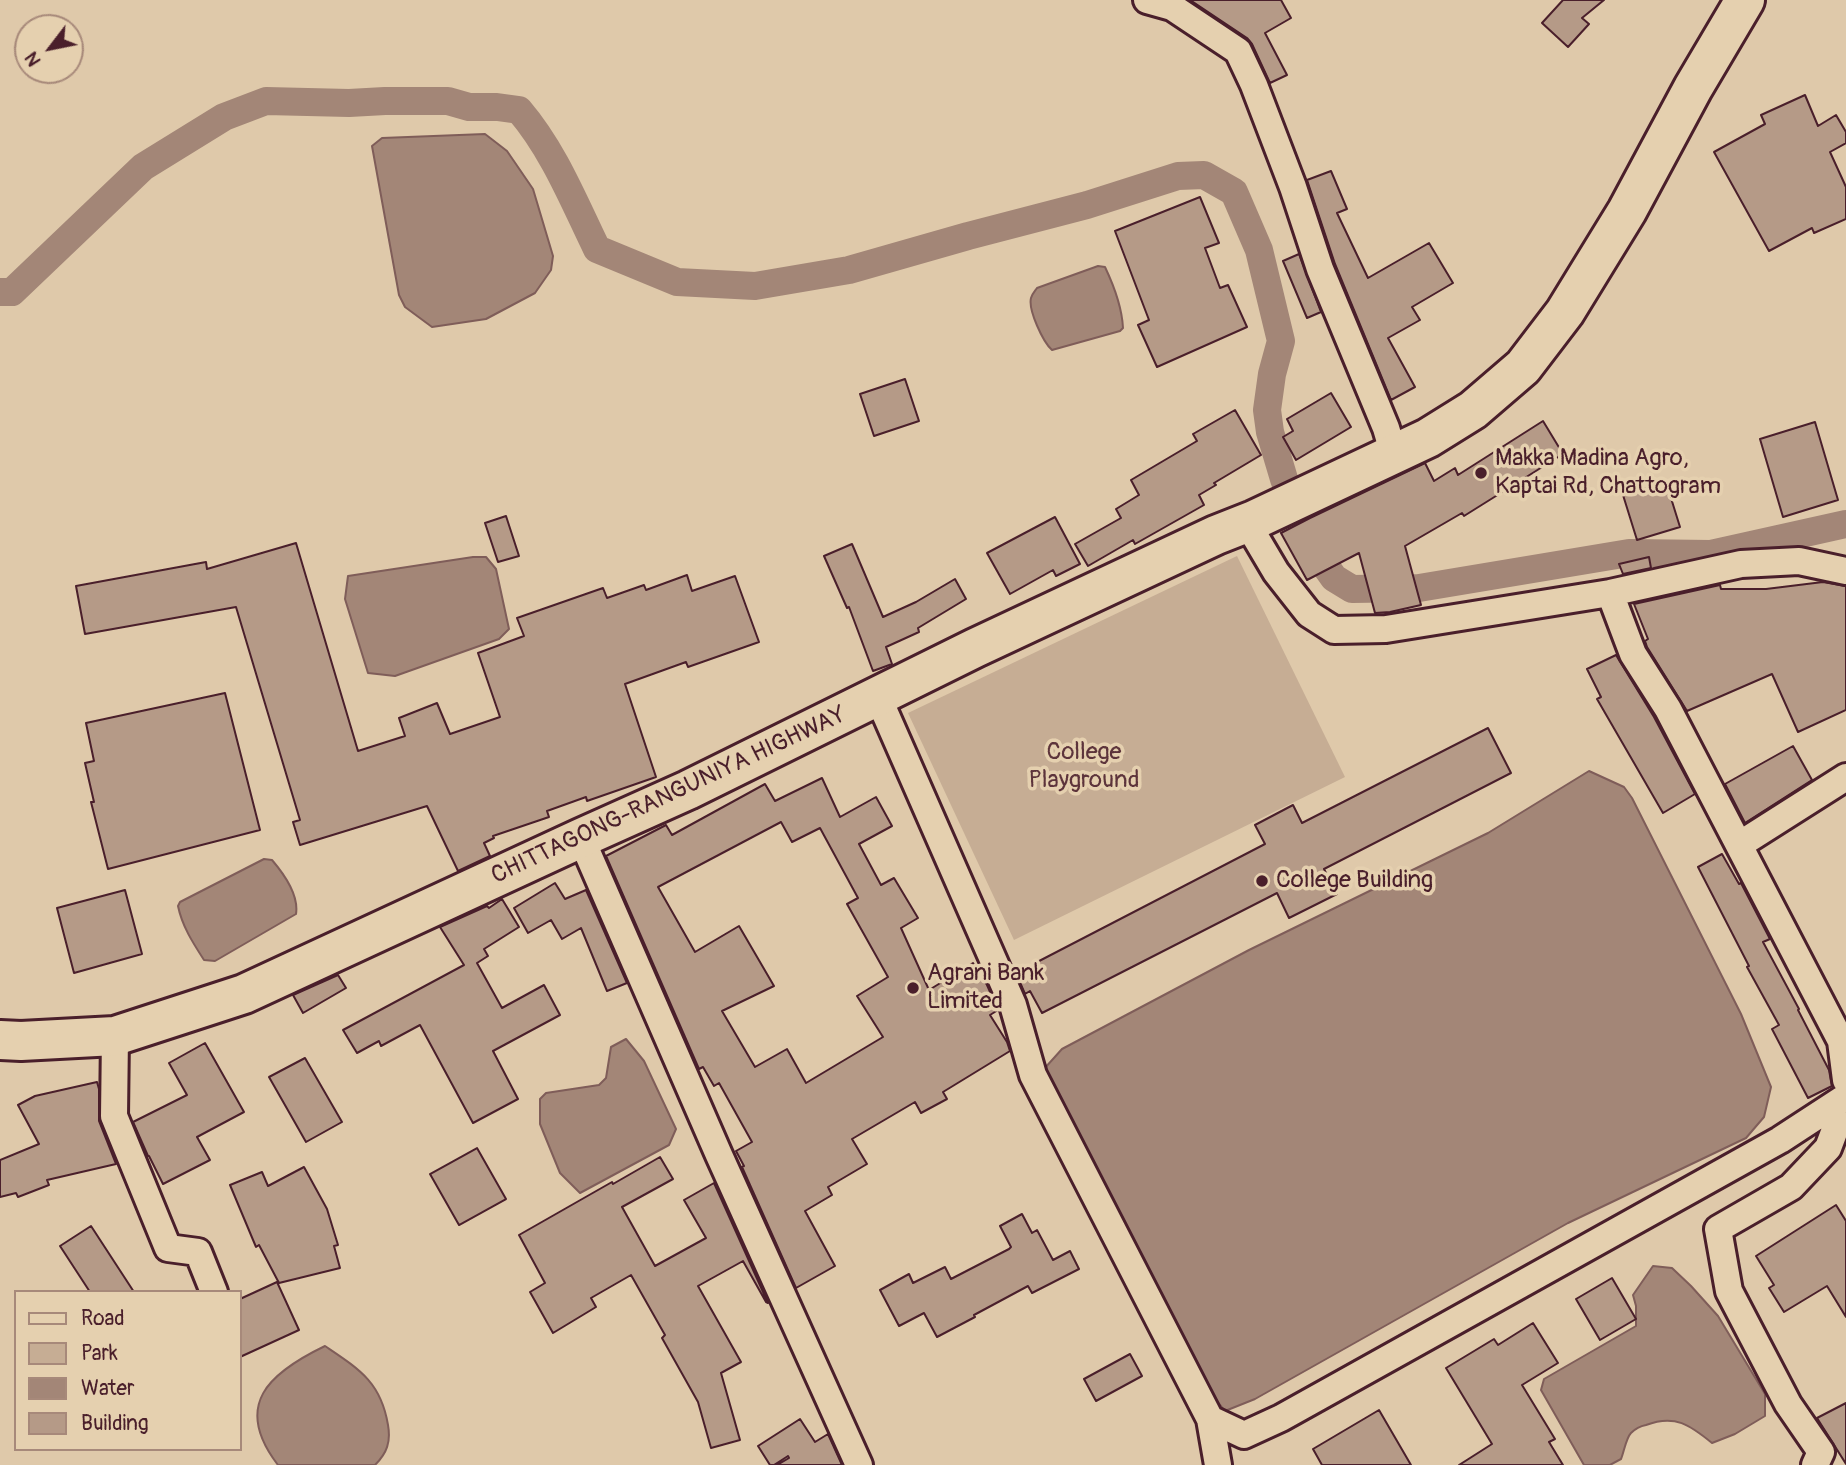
<!DOCTYPE html>
<style>
body{margin:0}
#map{position:relative;width:1846px;height:1465px;overflow:hidden;background:#dfc9aa;font-family:Pangolin,sans-serif}
canvas{display:block}
.legend{position:absolute;left:14px;top:1290px;width:228px;height:161px;box-sizing:border-box;background:#e5d0af;border:2px solid #a7897a;margin:0;padding:9px 12px;list-style:none;font-size:21px;color:#4a1f2b}
.legend li{display:flex;align-items:center;gap:14px;height:35px}
.legend b{width:35px;border:2px solid #a7897a}
.north{position:absolute;left:14px;top:14px;width:70px;height:70px;box-sizing:border-box;background:#e5d0af;border:2px solid #a7897a;border-radius:50%;rotate:238deg;font-size:19px;font-weight:700;line-height:28px;text-align:center;color:#4a1f2b}
.north::after{content:'';display:block;margin:auto;width:24px;height:32px;background:#4a1f2b;clip-path:polygon(50% 0,100% 100%,50% 72%,0 100%)}
</style>
<div id="map">
<canvas width="1846" height="1465"></canvas>
<ul class="legend">
<li><b style="height:9px;background:#e5d0af"></b>Road</li>
<li><b style="height:19px;background:#c6ad94"></b>Park</li>
<li><b style="height:19px;background:#a38677"></b>Water</li>
<li><b style="height:19px;background:#b59a87"></b>Building</li>
</ul>
<div class="north">N</div>
</div>
<script>
const g = document.querySelector('canvas').getContext('2d');
g.lineJoin = 'round';
function fill(path, color) { g.fillStyle = color; g.fill(path, 'evenodd'); }
function trace(path, color, width, dash) { g.strokeStyle = color; g.lineWidth = width; g.lineCap = dash ? 'butt' : 'round'; g.setLineDash(dash || []); g.stroke(path); }
function write(font, color, halo, rows, align = 'center') {
  g.font = font + ' Pangolin,sans-serif'; g.lineWidth = 7; g.setLineDash([]); g.textBaseline = 'middle'; g.strokeStyle = halo; g.fillStyle = color; for (const [text, x, y, turn = 0] of rows) {
    g.save(); g.translate(x, y); g.rotate((+turn || 0) * Math.PI / 180); g.textAlign = isNaN(turn) ? turn : align; if (halo) g.strokeText(text, 0, 0); g.fillText(text, 0, 0); g.restore();
  }
}
fill(new Path2D(`
 M 1237,556 L 1345,777 L 1014,940 L 908,713 Z`), '#c6ad94');
const water = new Path2D(`
 M 485,134 L 507,151 L 533,189 L 553,256 L 551,270 L 535,293 L 486,319 L 432,327 L 405,307 L 399,295 L 372,146 L 382,138 Z
 M 1098,266 L 1105,267 C 1114,286 1122,307 1123,328 L 1120,331 L 1052,350 C 1043,342 1028,310 1031,298 C 1032,294 1035,291 1037,288 Z
 M 473,557 L 486,557 L 496,569 L 509,629 L 499,639 L 395,676 L 368,673 L 345,599 L 348,576 Z
 M 1589,771 L 1624,787 L 1632,798 L 1741,1014 L 1771,1087 L 1764,1117 L 1746,1138 L 1568,1223 L 1255,1399 L 1225,1411 L 1217,1401 L 1131,1253 L 1044,1069 L 1062,1049 L 1249,950 L 1488,833 Z
 M 264,859 L 272,860 C 284,874 299,895 296,914 L 215,961 L 204,960 C 193,943 182,926 178,906 L 180,902 Z
 M 626,1039 L 644,1061 L 676,1129 L 669,1145 L 580,1193 L 560,1173 L 540,1124 L 540,1099 L 546,1093 L 599,1085 L 606,1078 L 611,1047 Z
 M 1653,1266 L 1672,1268 L 1691,1286 L 1718,1316 L 1765,1394 L 1765,1416 L 1735,1434 L 1712,1443 C 1690,1425 1675,1414 1646,1425 C 1641,1426 1635,1429 1631,1433 C 1626,1438 1624,1452 1621,1459 L 1610,1465 L 1584,1465 L 1541,1390 L 1544,1379 L 1636,1326 L 1636,1306 L 1633,1295 Z
 M 325,1346 C 359,1369 381,1382 388,1425 C 391,1442 387,1453 375,1465 L 278,1465 C 232,1405 269,1373 325,1346 Z`);
fill(water, '#a38677');
trace(water, '#7f5d59', 2);
trace(new Path2D(`
 M 0,292 L 12,292 L 143,167 L 224,117 L 266,101 L 349,103 L 385,101 L 448,101 L 469,107 L 497,107 L 519,110 C 554,151 574,202 597,249 L 677,282 L 755,286 L 849,270 L 968,236 L 1087,205 L 1178,176 L 1204,175 L 1234,192 L 1259,250 L 1281,341 L 1272,374 L 1267,410 L 1270,432 L 1284,479 L 1304,532 L 1314,550 L 1334,578 L 1352,589 L 1419,588 L 1629,553 L 1711,554 L 1846,524`), '#a38677', 28);
const building = new Path2D(`
 M 1190,0 L 1281,0 L 1291,18 L 1265,33 L 1287,75 L 1270,83 L 1252,44 L 1247,38 Z
 M 1563,0 L 1604,0 L 1582,18 L 1589,24 L 1568,47 L 1542,23 Z
 M 1805,95 L 1818,126 L 1836,115 L 1846,132 L 1846,143 L 1830,152 L 1846,187 L 1846,219 L 1814,233 L 1812,228 L 1769,251 L 1714,152 L 1765,124 L 1761,115 Z
 M 1331,171 L 1347,209 L 1337,213 L 1368,278 L 1429,243 L 1453,283 L 1412,307 L 1420,320 L 1388,338 L 1415,387 L 1391,400 L 1335,264 L 1307,180 Z
 M 1200,197 L 1219,243 L 1205,248 L 1220,288 L 1228,285 L 1247,327 L 1157,367 L 1138,325 L 1149,320 L 1115,231 Z
 M 1299,254 L 1321,312 L 1307,318 L 1283,261 Z
 M 905,379 L 919,421 L 874,436 L 860,394 Z
 M 1331,393 L 1351,427 L 1296,460 L 1283,437 L 1293,431 L 1287,419 Z
 M 1235,410 L 1261,455 L 1214,483 L 1216,485 L 1199,495 L 1204,505 L 1135,544 L 1133,540 L 1088,566 L 1075,544 L 1121,518 L 1116,509 L 1139,495 L 1131,480 L 1197,441 L 1193,434 Z
 M 1543,421 L 1563,454 L 1464,516 L 1462,513 L 1405,546 L 1421,605 L 1390,612 L 1375,613 L 1359,553 L 1307,580 L 1281,533 L 1310,518 L 1425,463 L 1434,481 L 1455,468 L 1458,475 Z
 M 1815,422 L 1838,500 L 1783,517 L 1760,439 Z
 M 1666,482 L 1680,527 L 1637,540 L 1623,495 Z
 M 506,516 L 519,556 L 498,562 L 485,523 Z
 M 1055,517 L 1080,564 L 1056,576 L 1053,570 L 1010,594 L 987,553 Z
 M 296,543 L 358,751 L 405,736 L 399,718 L 437,703 L 450,734 L 500,717 L 478,653 L 524,636 L 517,618 L 603,588 L 607,598 L 644,585 L 646,590 L 687,575 L 692,591 L 735,576 L 759,642 L 688,667 L 686,662 L 625,684 L 656,777 L 587,801 L 586,797 L 547,811 L 549,817 L 493,836 L 494,838 L 484,843 L 490,856 L 458,871 L 427,806 L 300,845 L 293,822 L 300,820 L 236,607 L 85,634 L 76,586 L 206,562 L 207,569 Z
 M 852,544 L 883,617 L 916,602 L 955,579 L 966,599 L 918,628 L 919,632 L 886,647 L 892,664 L 873,671 L 849,607 L 847,608 L 824,556 Z
 M 1649,557 L 1651,568 L 1623,574 L 1619,564 Z
 M 1823,582 L 1846,586 L 1846,710 L 1798,732 L 1772,674 L 1687,711 L 1647,647 L 1645,641 L 1648,639 L 1634,604 L 1720,585 L 1721,589 L 1766,589 Z
 M 1616,655 L 1654,717 L 1695,794 L 1663,813 L 1597,699 L 1601,697 L 1587,669 Z
 M 225,693 L 260,830 L 108,869 L 91,802 L 94,802 L 85,763 L 94,761 L 86,723 Z
 M 1488,728 L 1511,773 L 1324,869 L 1337,894 L 1289,918 L 1277,893 L 1042,1013 L 1030,991 L 1025,994 L 1016,973 L 1265,844 L 1255,825 L 1293,805 L 1302,823 Z
 M 1793,746 L 1812,780 L 1745,823 L 1725,784 Z
 M 822,778 L 840,817 L 876,797 L 892,826 L 859,844 L 881,885 L 894,878 L 918,918 L 901,928 L 929,990 L 973,963 L 987,985 L 998,1010 L 990,1015 L 1007,1042 L 1010,1051 L 943,1092 L 947,1099 L 921,1113 L 915,1102 L 852,1139 L 867,1164 L 828,1187 L 832,1195 L 805,1211 L 835,1266 L 796,1288 L 742,1167 L 744,1166 L 736,1151 L 752,1142 L 719,1083 L 714,1086 L 703,1067 L 699,1069 L 606,856 L 666,825 L 672,835 L 765,784 L 775,801 ZM 781,822 L 792,842 L 820,828 L 858,898 L 847,904 L 888,977 L 857,996 L 883,1037 L 806,1083 L 787,1049 L 755,1067 L 722,1011 L 774,986 L 739,926 L 695,952 L 658,887 Z
 M 1722,854 L 1739,884 L 1741,883 L 1770,939 L 1763,942 L 1799,1009 L 1798,1010 L 1829,1070 L 1832,1086 L 1808,1098 L 1772,1029 L 1779,1025 L 1747,967 L 1749,966 L 1698,867 Z
 M 555,883 L 565,899 L 586,890 L 627,983 L 607,991 L 581,928 L 562,939 L 551,920 L 528,933 L 514,908 Z
 M 125,890 L 142,954 L 74,973 L 57,908 Z
 M 502,899 L 519,927 L 484,949 L 488,956 L 477,963 L 502,1008 L 544,985 L 560,1015 L 493,1051 L 518,1099 L 473,1123 L 420,1025 L 381,1046 L 379,1041 L 357,1053 L 343,1030 L 464,965 L 440,927 L 487,906 L 489,908 Z
 M 338,975 L 346,988 L 303,1013 L 293,995 Z
 M 205,1043 L 244,1112 L 197,1137 L 210,1160 L 163,1184 L 149,1156 L 148,1156 L 133,1122 L 187,1095 L 169,1063 Z
 M 305,1058 L 342,1122 L 306,1142 L 269,1077 Z
 M 97,1082 L 99,1089 L 99,1121 L 116,1164 L 47,1180 L 49,1185 L 18,1197 L 16,1193 L 0,1197 L 0,1160 L 39,1144 L 18,1105 L 35,1096 Z
 M 477,1148 L 506,1199 L 459,1225 L 430,1174 Z
 M 660,1157 L 673,1179 L 622,1207 L 655,1266 L 706,1238 L 684,1200 L 714,1183 L 768,1303 L 766,1302 L 743,1261 L 698,1286 L 741,1362 L 721,1373 L 740,1440 L 711,1448 L 698,1402 L 662,1338 L 665,1335 L 631,1275 L 591,1298 L 596,1307 L 553,1333 L 530,1292 L 545,1283 L 519,1235 L 612,1182 L 613,1184 Z
 M 304,1167 L 327,1209 L 338,1245 L 334,1246 L 340,1268 L 279,1283 L 259,1245 L 256,1247 L 230,1185 L 262,1172 L 268,1186 Z
 M 1836,1205 L 1846,1221 L 1846,1317 L 1827,1286 L 1784,1312 L 1769,1288 L 1774,1285 L 1756,1256 Z
 M 1022,1214 L 1032,1233 L 1037,1230 L 1053,1260 L 1070,1251 L 1079,1269 L 1032,1293 L 1028,1286 L 974,1315 L 975,1317 L 937,1337 L 924,1313 L 899,1326 L 880,1290 L 909,1274 L 913,1283 L 945,1267 L 951,1279 L 1009,1249 L 1011,1247 L 1000,1226 Z
 M 91,1226 L 134,1292 L 90,1292 L 60,1246 Z
 M 1612,1278 L 1636,1319 L 1600,1340 L 1576,1299 Z
 M 277,1282 L 299,1330 L 240,1357 L 240,1299 Z
 M 1533,1323 L 1558,1363 L 1522,1385 L 1555,1439 L 1549,1442 L 1563,1465 L 1459,1465 L 1492,1444 L 1446,1368 L 1494,1339 L 1498,1345 Z
 M 1130,1354 L 1142,1376 L 1096,1401 L 1084,1379 Z
 M 1846,1403 L 1846,1464 L 1817,1418 Z
 M 1379,1410 L 1411,1465 L 1322,1465 L 1313,1449 Z
 M 800,1419 L 815,1442 L 828,1434 L 842,1465 L 777,1465 L 789,1458 L 788,1456 L 774,1465 L 770,1465 L 758,1446 Z`);
fill(building, '#b59a87');
trace(building, '#4a1f2b', 2);
const street = new Path2D(`
 M 1147,0 L 1172,7 L 1238,51 L 1254,85 L 1293,187 L 1320,269 L 1386,428 L 1394,455
 M 1247,523 L 1276,572 L 1309,614 L 1334,630 L 1386,629 L 1610,593 L 1741,564 L 1799,561 L 1846,571
 M 1610,593 L 1633,654 L 1668,709 L 1841,1041 L 1846,1080
 M 878,697 L 1013,1005 L 1033,1075 L 1210,1419 L 1244,1435 L 1281,1418 L 1780,1140 L 1846,1097
 M 581,838 L 719,1155 L 859,1465
 M 1739,845 L 1846,777
 M 115,1036 L 114,1116 L 168,1248 L 198,1252 L 214,1292
 M 1210,1419 L 1218,1465
 M 1815,1465 L 1821,1452 L 1788,1404 L 1729,1291 L 1718,1229 L 1791,1187 L 1828,1148 L 1846,1101`);
const primary = new Path2D(`
 M 0,1040 L 21,1041 L 115,1036 L 244,994 L 581,838 L 688,790 L 975,648 L 1216,535 L 1254,520 L 1428,438 L 1473,410 L 1523,367 L 1565,312 L 1627,211 L 1693,88 L 1745,0`);
trace(street, '#4a1f2b', 32);
trace(primary, '#4a1f2b', 44);
trace(street, '#e5d0af', 26);
trace(primary, '#e5d0af', 38);
for (const [x, y, r, color] of [
 [1481,473,7,"#4a1f2b"],
 [1262,881,7,"#4a1f2b"],
 [913,988,7,"#4a1f2b"]
]) { const dot = new Path2D(); dot.arc(x, y, r, 0, 2 * Math.PI); g.fillStyle = color; g.fill(dot); trace(dot, '#e5d0af', 2.5); }
write('24px', '#4a1f2b', '#e5d0af', [
 ["Makka Madina Agro,",1495,459],
 ["Kaptai Rd, Chattogram",1495,487],
 ["College Building",1276,881],
 ["Agrani Bank",927,974],
 ["Limited",927,1002]
], 'left');
write('24px', '#5d343b', '#e5d0af', [
 ["College",1084,753],
 ["Playground",1084,781]
]);
write('24px', '#4a1f2b', '#e5d0af', [
 ["CHITTAGONG-RANGUNIYA HIGHWAY",669,796,-25]
]);
</script>
